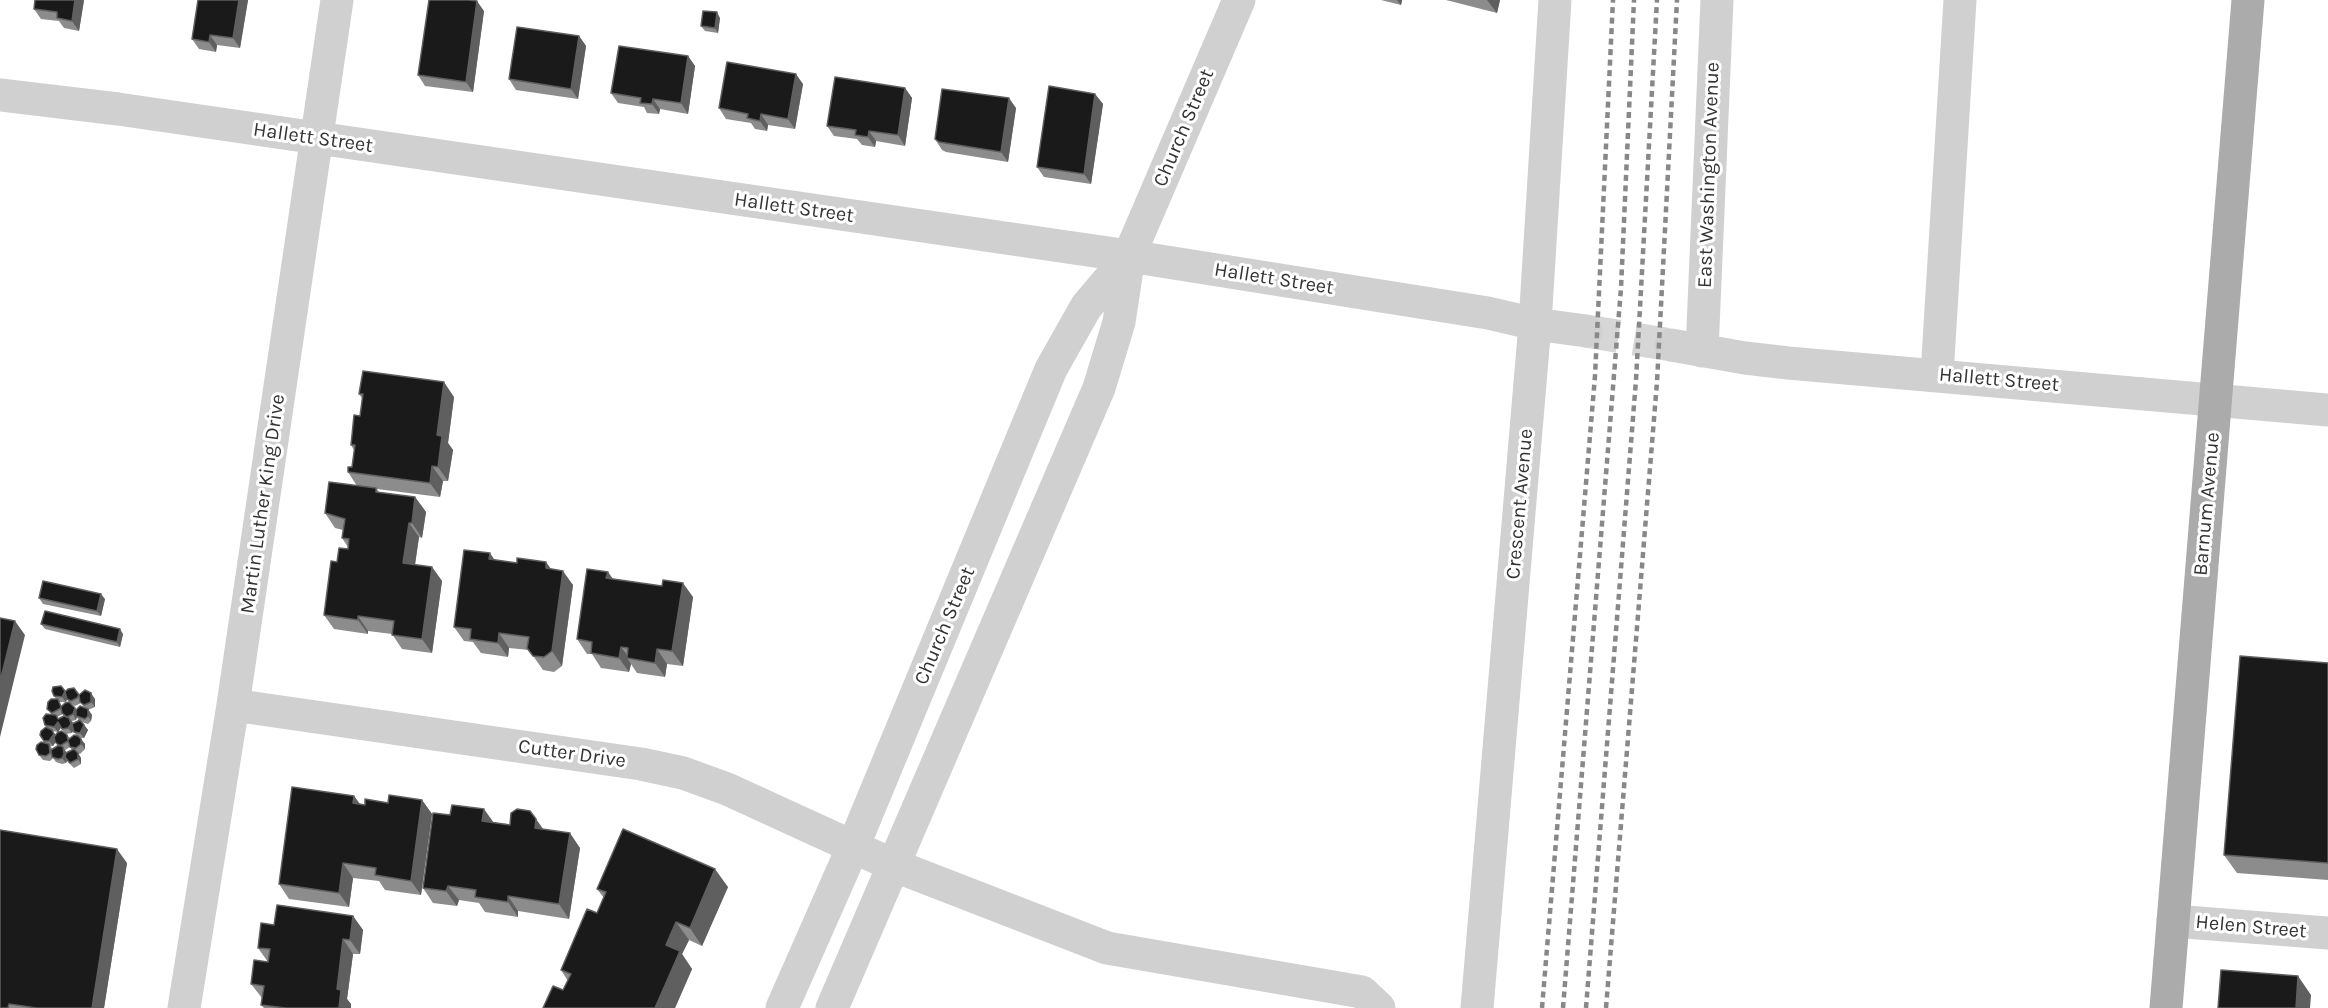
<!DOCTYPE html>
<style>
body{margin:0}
canvas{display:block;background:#fff}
</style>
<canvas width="2328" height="1008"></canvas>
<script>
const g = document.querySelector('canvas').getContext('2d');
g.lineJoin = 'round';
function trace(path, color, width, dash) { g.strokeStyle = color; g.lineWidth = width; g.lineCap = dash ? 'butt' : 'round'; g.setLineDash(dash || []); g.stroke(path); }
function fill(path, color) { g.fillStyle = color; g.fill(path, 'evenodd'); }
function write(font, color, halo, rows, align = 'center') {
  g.font = font + ' Karla,sans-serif'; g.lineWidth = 6; g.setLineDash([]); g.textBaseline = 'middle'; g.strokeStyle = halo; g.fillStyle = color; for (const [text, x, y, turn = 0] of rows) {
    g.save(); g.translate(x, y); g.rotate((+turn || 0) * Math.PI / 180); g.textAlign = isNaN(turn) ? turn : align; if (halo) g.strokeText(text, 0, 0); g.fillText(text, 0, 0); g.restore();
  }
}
trace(new Path2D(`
 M 1586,331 L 1671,345`), '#d6d6d6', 33, [33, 16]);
trace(new Path2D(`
 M 0,95 L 118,109 L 1129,256 L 1488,313 L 1535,324 L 1586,331
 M 1671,345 L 1745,358 L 1788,363 L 2328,410
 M 1702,351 L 1717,0
 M 1937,375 L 1960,0
 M 233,705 L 641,764 L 683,773 L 727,789 L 893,865 L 1107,948 L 1362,992 L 1379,1008
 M 2173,921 L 2328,933
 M 184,1008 L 233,705 L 337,0
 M 782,1008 L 853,847 L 1051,369 L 1086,307 L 1129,256
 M 832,1008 L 1099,388 L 1119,322 L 1129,256 L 1239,0
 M 1477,1008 L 1535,324 L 1555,0`), '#d0d0d0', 33);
trace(new Path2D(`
 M 2166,1008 L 2248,0`), '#ababab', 33);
trace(new Path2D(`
 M 1542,1008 L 1595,376 L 1613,0
 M 1563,1008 L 1621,288 L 1634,0
 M 1586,1008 L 1636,380 L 1657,0
 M 1606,1008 L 1657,382 L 1677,0`), '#888', 4.5, [6, 4.5]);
fill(new Path2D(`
 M 84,0 L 79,31 L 64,28 L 59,21 L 41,19 L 34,9 Z
 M 198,0 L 248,0 L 240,48 L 217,45 L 216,52 L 199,49 L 192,39 Z
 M 1381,0 L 1402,0 L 1401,5 Z
 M 1446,0 L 1500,0 L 1497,13 Z
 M 484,11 L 473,92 L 425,86 L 418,75 Z
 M 720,18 L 718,33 L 705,31 L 701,26 Z
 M 579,36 L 586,46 L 578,99 L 516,90 L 509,79 Z
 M 688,56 L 695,66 L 688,114 L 660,109 L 659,114 L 647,113 L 644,107 L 618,103 L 611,93 Z
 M 803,84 L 795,129 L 768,125 L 767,131 L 755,129 L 751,123 L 726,119 L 719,108 Z
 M 905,88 L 912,98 L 905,146 L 876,141 L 875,147 L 862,145 L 857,139 L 834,136 L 827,126 Z
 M 1095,94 L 1103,104 L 1091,184 L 1044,177 L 1037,167 Z
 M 1016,108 L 1008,162 L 946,152 L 942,150 L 935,139 Z
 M 359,394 L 454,397 L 448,443 L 453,450 L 448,481 L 443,481 L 440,497 L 377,489 L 379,492 L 415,497 L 426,512 L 422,538 L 419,537 L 415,565 L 432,567 L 442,581 L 432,653 L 402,649 L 392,634 L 368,631 L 368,634 L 334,629 L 324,615 L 337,562 L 348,549 L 348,547 L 342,538 L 343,530 L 335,528 L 325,513 L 357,486 L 348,472 L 352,467 L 354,450 L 351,445 L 360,416 L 362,398 Z
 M 495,560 L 517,563 L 546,562 L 551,569 L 573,585 L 562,666 L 554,672 L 543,670 L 529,650 L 509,648 L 508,657 L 481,653 L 473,642 L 464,641 L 454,627 Z
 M 608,572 L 612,579 L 693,597 L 683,666 L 667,664 L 665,677 L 637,673 L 631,664 L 629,672 L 601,668 L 592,654 L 587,654 L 577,639 Z
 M 39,598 L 105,599 L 101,616 L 43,604 Z
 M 41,624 L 123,634 L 120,647 L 45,629 Z
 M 2328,663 L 2328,880 L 2237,873 L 2224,855 Z
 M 61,686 L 66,692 L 95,699 L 95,707 L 88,710 L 92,715 L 91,721 L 88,724 L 82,722 L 88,730 L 84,738 L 80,738 L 85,744 L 85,749 L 80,754 L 78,753 L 81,758 L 81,764 L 74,768 L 67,761 L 66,763 L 62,764 L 56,762 L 53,758 L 50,761 L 43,760 L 39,755 L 45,743 L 40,735 L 47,728 L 45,725 L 52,715 L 47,709 L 56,699 L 54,696 ZM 67,699 L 71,704 L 75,706 L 81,703 L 84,707 L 76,710 L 75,708 L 62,706 L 59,702 L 66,702 ZM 63,714 L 64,716 L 59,719 L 57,717 ZM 77,717 L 79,721 L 73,723 L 72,721 L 76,720 ZM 61,728 L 65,733 L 55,735 L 53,731 L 58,732 ZM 73,730 L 76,735 L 70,738 L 66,734 L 72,733 ZM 55,742 L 58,746 L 52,749 L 51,746 L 53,746 ZM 70,747 L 72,750 L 66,752 L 65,750 Z
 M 354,796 L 360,804 L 365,805 L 422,800 L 432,814 L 421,895 L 385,890 L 379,881 L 353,878 L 349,907 L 289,899 L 279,884 Z
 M 493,822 L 543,829 L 580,848 L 569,919 L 518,911 L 518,917 L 485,912 L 479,903 L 459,900 L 457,906 L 433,903 L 423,888 Z
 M 127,863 L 104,1008 L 0,1008 Z
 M 728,887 L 702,946 L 689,940 L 682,954 L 692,969 L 675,1008 L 543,1008 L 563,990 L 568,981 L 561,970 L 597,913 L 604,898 L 597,889 Z
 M 353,916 L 363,930 L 360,954 L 353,954 L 347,999 L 351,1004 L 351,1008 L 264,1008 L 261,1005 L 262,998 L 251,984 L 268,962 L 258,948 Z`), '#8c8c8c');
fill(new Path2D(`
 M 75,0 L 84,0 L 79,31 L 72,21 Z
 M 239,0 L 248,0 L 240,48 L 233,38 Z
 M 1397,0 L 1402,0 L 1401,5 Z
 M 1487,0 L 1500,0 L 1497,13 Z
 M 477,1 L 484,11 L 473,92 L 466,82 Z
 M 717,12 L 720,18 L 718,33 L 715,28 Z
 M 210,35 L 217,45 L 216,52 L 209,42 Z
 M 579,36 L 586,46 L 578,99 L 571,89 Z
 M 688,56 L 695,66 L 688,114 L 681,103 Z
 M 796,74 L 803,84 L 795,129 L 788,119 Z
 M 905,88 L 912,98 L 905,146 L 898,135 Z
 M 1095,94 L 1103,104 L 1091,184 L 1084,174 Z
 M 1009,98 L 1016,108 L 1008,162 L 1001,152 Z
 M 653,99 L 660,109 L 659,114 L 652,104 Z
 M 761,114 L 768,125 L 767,131 L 760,121 Z
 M 869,131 L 876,141 L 875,147 L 868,137 Z
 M 444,382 L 454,397 L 448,443 L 453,450 L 448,481 L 438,467 L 437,435 Z
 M 432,466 L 443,481 L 440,497 L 430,483 Z
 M 415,497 L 426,512 L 422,538 L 412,523 Z
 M 409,523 L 419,537 L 413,578 L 403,563 Z
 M 490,553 L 500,568 L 489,559 Z
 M 546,562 L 556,577 L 546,568 Z
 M 432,567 L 442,581 L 432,653 L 422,639 Z
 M 563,571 L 573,585 L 562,666 L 552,651 Z
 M 608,572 L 618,586 L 606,578 Z
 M 683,583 L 693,597 L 683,666 L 672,651 Z
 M 101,594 L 105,599 L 101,616 L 97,611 Z
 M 358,616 L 368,631 L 368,634 L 358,620 Z
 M 15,621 L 25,635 L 0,737 L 0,682 Z
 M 120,629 L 123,634 L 120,647 L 117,642 Z
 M 499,633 L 509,648 L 508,657 L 498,643 Z
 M 621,647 L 630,659 L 627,658 L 631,664 L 629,672 L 619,658 Z
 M 657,649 L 667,664 L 665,677 L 655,663 Z
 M 65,691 L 68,696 L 66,702 L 62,697 Z
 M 91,693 L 95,699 L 95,707 L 91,702 Z
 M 75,708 L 78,713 L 76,720 L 73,714 Z
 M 88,709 L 92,715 L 91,721 L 88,716 Z
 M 69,718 L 73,723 L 74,729 L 72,733 L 68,728 Z
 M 58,722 L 61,727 L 58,732 L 54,727 Z
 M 84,725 L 88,730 L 84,738 L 80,733 Z
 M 52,730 L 58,739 L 53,746 L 49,741 Z
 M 81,739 L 85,744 L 85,749 L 81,744 Z
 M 63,747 L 66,752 L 65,757 L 67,761 L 66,763 L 62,758 Z
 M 78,753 L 81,758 L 81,764 L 78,759 Z
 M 354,796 L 364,810 L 353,803 Z
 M 422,800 L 432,814 L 421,895 L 411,881 Z
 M 484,809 L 494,823 L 482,821 Z
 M 536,819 L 546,833 L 535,828 Z
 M 570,833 L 580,848 L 569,919 L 559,904 Z
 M 117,849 L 127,863 L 104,1008 L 92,1008 Z
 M 343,863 L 353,878 L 349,907 L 339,893 Z
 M 715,869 L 728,887 L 702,946 L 690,928 Z
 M 448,886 L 459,900 L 457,906 L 446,891 Z
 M 508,896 L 518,911 L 518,917 L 508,902 Z
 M 353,916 L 363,930 L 360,954 L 350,940 Z
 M 676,922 L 689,940 L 682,954 L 692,969 L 675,1008 L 655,1008 L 666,945 Z
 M 343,939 L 353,954 L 347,999 L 351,1004 L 351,1008 L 339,1008 L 337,989 Z
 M 2298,976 L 2311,995 L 2310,1008 L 2296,1008 Z`), '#5f5f5f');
const building = new Path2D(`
 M 35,0 L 75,0 L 72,21 L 57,18 L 57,12 L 34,9 Z
 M 198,0 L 239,0 L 233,38 L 210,35 L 209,42 L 192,39 Z
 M 429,0 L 469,0 L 477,1 L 466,82 L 418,75 Z
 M 703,11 L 717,12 L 715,28 L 701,26 Z
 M 517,27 L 579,36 L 571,89 L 509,79 Z
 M 619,46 L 688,56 L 681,103 L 653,99 L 652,104 L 640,103 L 641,98 L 611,93 Z
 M 727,62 L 796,74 L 788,119 L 761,114 L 760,121 L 747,118 L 748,114 L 719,108 Z
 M 835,77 L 905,88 L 898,135 L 869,131 L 868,137 L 855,135 L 856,130 L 827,126 Z
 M 1049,86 L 1095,94 L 1084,174 L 1037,167 Z
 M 942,89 L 1009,98 L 1001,152 L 939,142 L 935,139 Z
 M 363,371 L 444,382 L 437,435 L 442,436 L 438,467 L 432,466 L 430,483 L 348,472 L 348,467 L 352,467 L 355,445 L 351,445 L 354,415 L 360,416 L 363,394 L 359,394 Z
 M 329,482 L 376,488 L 376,492 L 415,497 L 412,523 L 409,523 L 403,563 L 432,567 L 422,639 L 392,635 L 394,621 L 358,616 L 358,620 L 324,615 L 331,561 L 337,562 L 339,548 L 348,549 L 349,539 L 342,538 L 345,519 L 325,513 Z
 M 464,550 L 490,553 L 489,559 L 517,563 L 517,558 L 546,562 L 546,568 L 563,571 L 552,651 L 544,657 L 533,656 L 527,648 L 529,637 L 499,633 L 498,643 L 470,639 L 471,629 L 454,627 Z
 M 587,569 L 608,572 L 606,578 L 662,586 L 663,580 L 683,583 L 672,651 L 657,649 L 655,663 L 627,658 L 628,648 L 621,647 L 619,658 L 591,653 L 592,642 L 577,639 Z
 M 43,581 L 101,594 L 97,611 L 39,598 Z
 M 45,611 L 120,629 L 117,642 L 41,624 Z
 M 0,618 L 15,621 L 0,682 Z
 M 2240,656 L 2328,663 L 2328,863 L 2224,855 Z
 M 61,686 L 65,691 L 62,697 L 54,696 L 52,691 L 53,687 Z
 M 74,688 L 79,695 L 77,698 L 71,701 L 67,699 L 65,692 L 68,689 Z
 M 85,690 L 91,693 L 91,702 L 84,705 L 80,702 L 79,695 Z
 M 51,699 L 58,699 L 61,707 L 65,703 L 69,702 L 75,708 L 73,714 L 67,717 L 62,713 L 61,708 L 52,713 L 47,709 L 48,702 Z
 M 80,706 L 88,709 L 88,716 L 85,719 L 76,716 L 76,710 Z
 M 46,714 L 56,715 L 58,719 L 64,716 L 69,718 L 71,724 L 68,728 L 62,729 L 58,722 L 54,727 L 45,725 L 43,718 Z
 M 80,720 L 84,725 L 80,733 L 74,732 L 72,724 Z
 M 46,727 L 52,730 L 54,734 L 49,741 L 44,741 L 40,735 L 41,731 Z
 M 62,731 L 67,735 L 68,740 L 74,735 L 78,736 L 81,739 L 81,744 L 76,748 L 70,747 L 68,741 L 60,746 L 55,742 L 54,737 L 58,732 Z
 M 41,742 L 49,744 L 50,753 L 46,756 L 39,755 L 36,749 L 37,745 Z
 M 59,745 L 63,747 L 64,754 L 62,758 L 58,759 L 52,757 L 51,750 Z
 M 74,749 L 78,753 L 78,759 L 70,763 L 65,757 L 66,753 Z
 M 292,787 L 354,796 L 353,803 L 365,805 L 365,799 L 388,803 L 389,795 L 422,800 L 411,881 L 375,875 L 376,868 L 343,863 L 339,893 L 279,884 Z
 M 452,805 L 484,809 L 482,821 L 510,825 L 511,813 L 517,809 L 530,811 L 536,819 L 535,828 L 570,833 L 559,904 L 508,896 L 508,902 L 475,897 L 476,890 L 448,886 L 446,891 L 423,888 L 433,813 L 450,815 Z
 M 623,829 L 715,869 L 690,928 L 676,922 L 666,945 L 680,951 L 655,1008 L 543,1008 L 553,986 L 563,990 L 571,974 L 561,970 L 587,909 L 597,913 L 606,892 L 597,889 Z
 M 0,830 L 117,849 L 92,1008 L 37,1008 L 9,1004 L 8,1008 L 0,1008 Z
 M 277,905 L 353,916 L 350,940 L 343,939 L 337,989 L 341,990 L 339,1008 L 286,1008 L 261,1005 L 264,986 L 251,984 L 254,960 L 268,962 L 270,949 L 258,948 L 261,923 L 274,925 Z
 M 2221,970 L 2298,976 L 2296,1008 L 2218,1008 Z`);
fill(building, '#1a1a1a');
trace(building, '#5f5f5f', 1.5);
write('20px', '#333', '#fff', [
 ["Church Street",1184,128,-67],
 ["Hallett Street",313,138,8],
 ["East Washington Avenue",1709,175,-88],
 ["Hallett Street",794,208,8],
 ["Hallett Street",1274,279,9],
 ["Hallett Street",1999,380,5],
 ["Martin Luther King Drive",263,504,-82],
 ["Crescent Avenue",1520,504,-85],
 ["Barnum Avenue",2207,504,-85],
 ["Church Street",945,626,-67],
 ["Cutter Drive",572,754,8],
 ["Helen Street",2251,927,5]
]);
</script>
